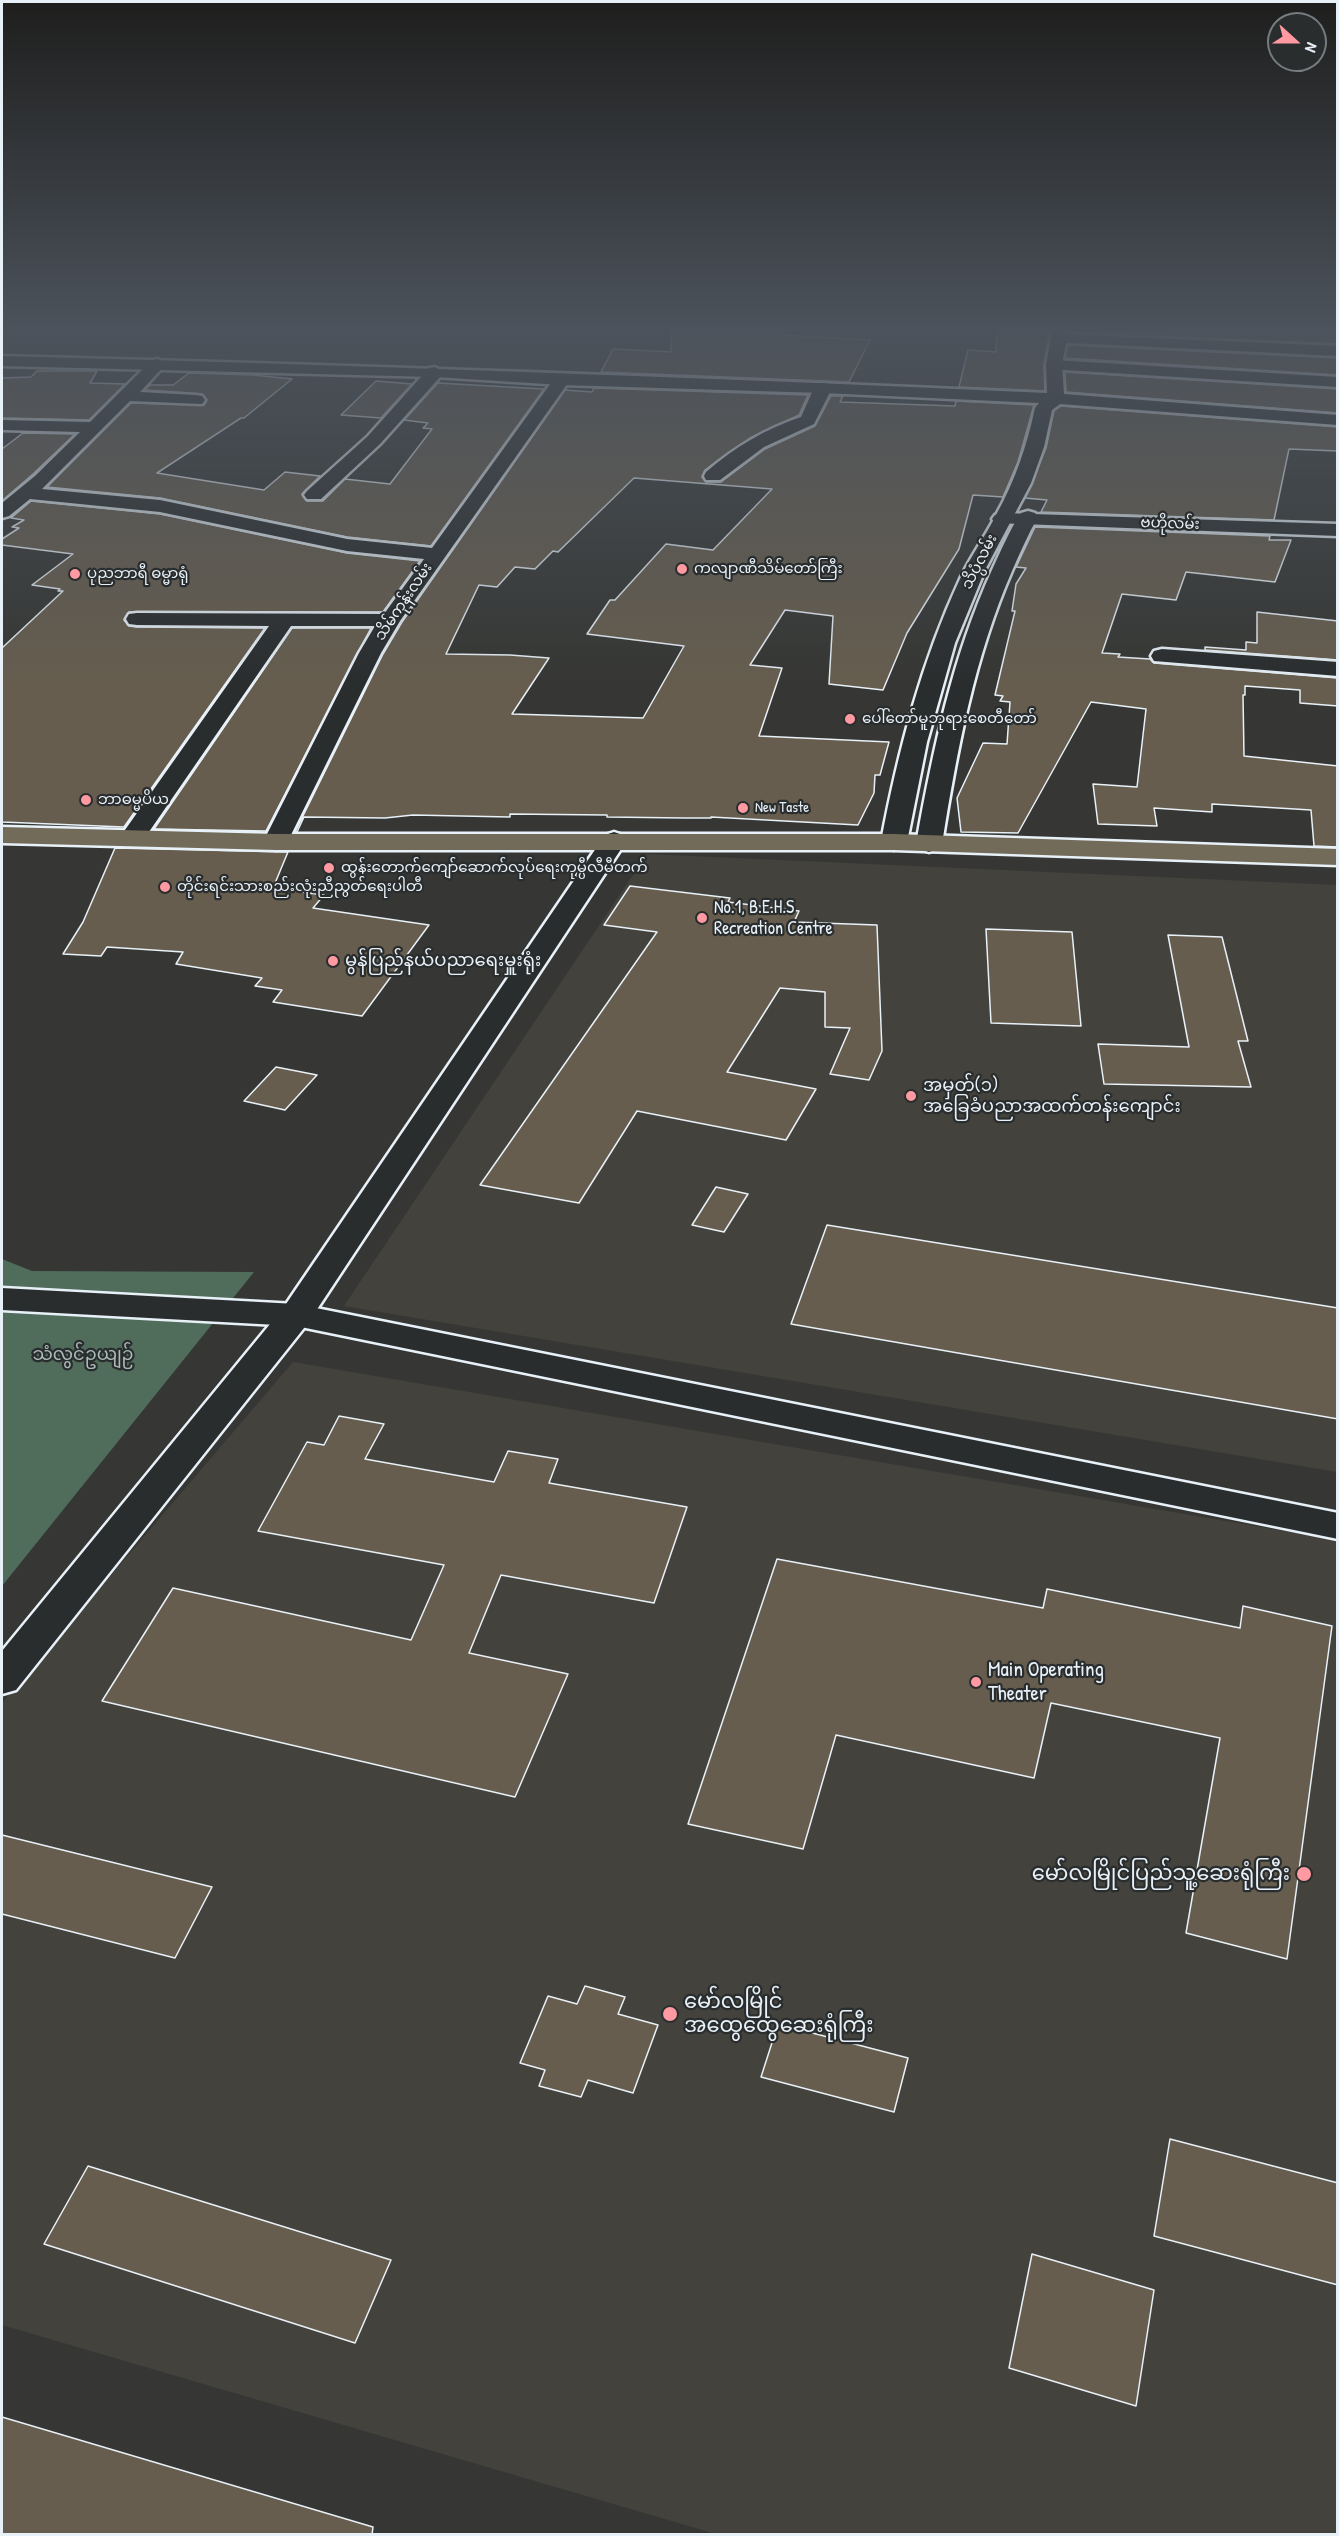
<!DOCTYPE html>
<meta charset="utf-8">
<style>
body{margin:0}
#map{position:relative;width:1339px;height:2536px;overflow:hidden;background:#363734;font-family:"Patrick Hand",sans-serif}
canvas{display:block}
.frame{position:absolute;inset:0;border:3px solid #e8f1f8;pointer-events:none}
.north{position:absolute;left:1267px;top:12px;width:60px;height:60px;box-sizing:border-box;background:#2a2d2e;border:2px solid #767b7f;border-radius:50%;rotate:111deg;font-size:16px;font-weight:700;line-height:24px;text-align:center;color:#e8f1f8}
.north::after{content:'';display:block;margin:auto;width:21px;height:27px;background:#ff9aa2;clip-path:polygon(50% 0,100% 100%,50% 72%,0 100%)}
</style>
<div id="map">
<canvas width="1339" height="2536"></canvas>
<div class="frame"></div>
<div class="north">N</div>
</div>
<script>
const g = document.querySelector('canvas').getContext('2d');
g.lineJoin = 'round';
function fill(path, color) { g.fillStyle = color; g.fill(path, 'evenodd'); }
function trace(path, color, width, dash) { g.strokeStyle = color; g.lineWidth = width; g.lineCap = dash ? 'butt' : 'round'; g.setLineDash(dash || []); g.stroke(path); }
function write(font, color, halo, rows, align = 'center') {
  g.font = font + ' "Patrick Hand","Noto Sans Myanmar",sans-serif'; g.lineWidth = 4.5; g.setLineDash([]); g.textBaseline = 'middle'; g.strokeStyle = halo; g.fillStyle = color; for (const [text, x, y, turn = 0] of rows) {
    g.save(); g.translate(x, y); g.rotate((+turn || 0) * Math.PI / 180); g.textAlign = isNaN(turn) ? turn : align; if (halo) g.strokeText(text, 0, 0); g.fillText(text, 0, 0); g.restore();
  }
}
fill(new Path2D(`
 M 647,854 L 1337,885 L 1337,1472 L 344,1306 Z
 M 293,1362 L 1337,1540 L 1337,2534 L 716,2534 L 2,2325 L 2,1703 Z`), '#44423c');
fill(new Path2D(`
 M 2,1259 L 32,1271 L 254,1272 L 2,1586 Z`), '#506c5b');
const building = new Path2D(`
 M 671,332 L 785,332 L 784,335 L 870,340 L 849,382 L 601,372 L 613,349 L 671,352 Z
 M 997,332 L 1050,332 L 1044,365 L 1045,391 L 959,387 L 968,350 L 996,352 Z
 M 1070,332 L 1338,332 L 1338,344 Z
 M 1068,345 L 1338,358 L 1338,375 L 1065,358 Z
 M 37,371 L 97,371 L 90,383 L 125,384 L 89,420 L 2,418 L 2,378 L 31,377 Z
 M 1065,372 L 1338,389 L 1338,413 L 1066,392 Z
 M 189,373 L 253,375 L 292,379 L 244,418 L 241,418 L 157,473 L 264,490 L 285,472 L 320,476 L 302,494 L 307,501 L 323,501 L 345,479 L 390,484 L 432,429 L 423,428 L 428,423 L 404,420 L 438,383 L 544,389 L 431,546 L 347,537 L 160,498 L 47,487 L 131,403 L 204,405 L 207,400 L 202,394 L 145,390 L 150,385 L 173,385 Z
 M 376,381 L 412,384 L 381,418 L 341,415 Z
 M 594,388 L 808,395 L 799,415 L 750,438 L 705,470 L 702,477 L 706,482 L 721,482 L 765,449 L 815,426 L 831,396 L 843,396 L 840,402 L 955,406 L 956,401 L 1034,405 L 1018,462 L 1003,497 L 973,495 L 959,549 L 907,633 L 883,690 L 829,684 L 833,616 L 785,610 L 750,665 L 782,668 L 759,736 L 889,742 L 880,775 L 875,775 L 874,793 L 858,825 L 711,817 L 711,818 L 685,818 L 607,817 L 607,815 L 510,814 L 510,817 L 413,815 L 385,818 L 304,817 L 297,832 L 295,832 L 383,654 L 402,622 L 565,390 L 592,392 ZM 634,478 L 772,489 L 713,550 L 666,544 L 615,600 L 610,600 L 587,634 L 684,646 L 643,718 L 512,714 L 549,658 L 510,655 L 446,654 L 479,585 L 497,587 L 515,567 L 535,569 L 553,551 L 558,552 Z
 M 1061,406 L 1338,427 L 1338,451 L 1289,449 L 1274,520 L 1041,512 L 1047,500 L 1025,498 L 1046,448 L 1054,411 Z
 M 23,433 L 75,434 L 33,474 L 2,501 L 2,449 Z
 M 31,501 L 160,514 L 347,553 L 420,561 L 383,612 L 129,612 L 124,620 L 129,626 L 137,627 L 265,628 L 124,827 L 2,822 L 2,648 L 63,591 L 58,591 L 60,589 L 32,585 L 73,554 L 2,545 L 2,539 L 19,528 L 12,527 L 24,520 L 11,518 Z
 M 1035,527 L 1270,536 L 1269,540 L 1291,540 L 1275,582 L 1186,572 L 1176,600 L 1122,594 L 1102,653 L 1120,654 L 1118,657 L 1150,659 L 1154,663 L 1338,678 L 1338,706 L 1300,703 L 1300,690 L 1245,686 L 1245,695 L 1243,695 L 1244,756 L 1338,766 L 1338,847 L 1314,846 L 1311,810 L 1212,804 L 1212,812 L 1154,808 L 1157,826 L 1098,824 L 1093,784 L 1137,787 L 1146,709 L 1091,702 L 1018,833 L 961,832 L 957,798 L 983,743 L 1007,744 L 1010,702 L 1000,701 L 1003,696 L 995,695 L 1015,611 L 1012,611 L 1016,584 L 1026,568 L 1016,567 Z
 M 1257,612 L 1338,621 L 1338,660 L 1205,650 L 1205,647 L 1246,650 L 1246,642 L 1257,643 Z
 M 292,628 L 371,628 L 266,831 L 154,829 Z
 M 115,848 L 288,852 L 273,888 L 324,895 L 313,908 L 429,925 L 362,1016 L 273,1002 L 282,990 L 255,986 L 262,978 L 176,964 L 183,952 L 107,947 L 101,956 L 63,954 L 83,922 Z
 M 630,886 L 730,898 L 728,902 L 799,911 L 794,922 L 877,925 L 882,1051 L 869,1080 L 830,1074 L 850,1028 L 825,1027 L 825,992 L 780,988 L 727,1072 L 816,1089 L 786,1140 L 637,1111 L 579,1203 L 480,1185 L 657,932 L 604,925 Z
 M 986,929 L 1072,932 L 1081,1026 L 991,1023 Z
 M 1168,935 L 1222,937 L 1248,1041 L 1238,1041 L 1251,1087 L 1104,1084 L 1098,1044 L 1189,1047 Z
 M 276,1067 L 317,1075 L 285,1110 L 244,1101 Z
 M 716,1187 L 748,1194 L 724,1232 L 692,1225 Z
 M 827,1225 L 1338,1308 L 1338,1419 L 791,1324 Z
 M 339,1416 L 384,1424 L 365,1459 L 494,1482 L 508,1451 L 558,1459 L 549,1483 L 687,1507 L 654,1603 L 501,1575 L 469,1653 L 568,1674 L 515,1797 L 102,1701 L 173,1588 L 411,1640 L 444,1565 L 258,1531 L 307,1442 L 324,1445 Z
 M 777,1559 L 1043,1608 L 1047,1589 L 1240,1628 L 1243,1606 L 1332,1626 L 1287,1959 L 1186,1933 L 1220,1738 L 1051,1703 L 1034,1778 L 836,1735 L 803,1849 L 688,1824 Z
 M 2,1835 L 212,1887 L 175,1958 L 2,1914 Z
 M 585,1986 L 625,1997 L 618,2014 L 658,2025 L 633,2093 L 588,2080 L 581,2097 L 539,2086 L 545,2070 L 520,2063 L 548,1996 L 577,2004 Z
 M 778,2024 L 908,2058 L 894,2112 L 761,2077 Z
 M 1170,2139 L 1338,2183 L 1338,2285 L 1154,2236 Z
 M 88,2166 L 391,2260 L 355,2343 L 44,2244 Z
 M 1032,2254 L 1154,2290 L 1136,2406 L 1009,2368 Z
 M 2,2417 L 373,2527 L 372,2535 L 2,2535 Z`);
fill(building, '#665d4e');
trace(building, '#e8f1f8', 1.5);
const street = new Path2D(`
 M 1059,334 L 1338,346 L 1338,356 L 1053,342 L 1051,339 L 1053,336 Z
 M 158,359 L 166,364 L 140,392 L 196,395 L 202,396 L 205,400 L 202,404 L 130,401 L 42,489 L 160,500 L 347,539 L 432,548 L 556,376 L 568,376 L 570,380 L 400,621 L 381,653 L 285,847 L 276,850 L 267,847 L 263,842 L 359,653 L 375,626 L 291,626 L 142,842 L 133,845 L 124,842 L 120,837 L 269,626 L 137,625 L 129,624 L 126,619 L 129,614 L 137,613 L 384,614 L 424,559 L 347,551 L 160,512 L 30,499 L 9,516 L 2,518 L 2,503 L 35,476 L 80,432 L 2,430 L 2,420 L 90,422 L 152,360 Z
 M 1054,360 L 1338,377 L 1338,387 L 1048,369 L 1046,365 L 1048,361 Z
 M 435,367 L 443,372 L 441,376 L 380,444 L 321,499 L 307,499 L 304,495 L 307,491 L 368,436 L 429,368 Z
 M 823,383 L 829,384 L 832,388 L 814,424 L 764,447 L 720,480 L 706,480 L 704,476 L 706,472 C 735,447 765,429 801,417 L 814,388 L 817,384 Z
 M 1002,513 L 1338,524 L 1338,536 L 995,523 L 992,519 L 995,515 Z
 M 1162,649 L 1338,662 L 1338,676 L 1154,661 L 1151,656 L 1154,651 Z
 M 2,1288 L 296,1304 L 1338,1513 L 1338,1539 L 296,1326 L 2,1310 Z`);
const secondary = new Path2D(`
 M 1052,332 L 1068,332 L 1062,365 L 1064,394 L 1338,415 L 1338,425 L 1060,404 L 1052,410 L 1044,447 L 1031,483 L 985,570 L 955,643 L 927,742 L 907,842 L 903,847 L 894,850 L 885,847 L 881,842 C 898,752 921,663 960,579 C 970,557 985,537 996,515 C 1015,481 1027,446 1035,408 L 1039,403 L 823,393 L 562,385 L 435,377 L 2,366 L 2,356 C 351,365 699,377 1047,393 L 1046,365 Z
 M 1028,511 L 1035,513 L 1038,517 C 1028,534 1020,553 1012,571 C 974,658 957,750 942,844 L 938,849 L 929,852 L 920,849 L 916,844 C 933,750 952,658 992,570 C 1001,551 1009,531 1021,513 Z
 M 614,832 L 623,835 L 627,840 L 308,1323 L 16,1690 L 2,1694 L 2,1651 L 284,1307 L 605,835 Z`);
const primary = new Path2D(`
 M 2,827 L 276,834 L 894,834 L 1338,849 L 1338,865 L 894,850 L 276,850 L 2,843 Z`);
trace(street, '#e8f1f8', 5);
trace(secondary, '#e8f1f8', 5);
trace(primary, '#e8f1f8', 5);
fill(street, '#2a2d2e');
fill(secondary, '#2a2d2e');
fill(primary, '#736b5a');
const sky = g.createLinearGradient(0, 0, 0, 687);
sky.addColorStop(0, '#1e1e1d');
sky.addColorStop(0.48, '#4c535c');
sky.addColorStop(1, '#4c535c00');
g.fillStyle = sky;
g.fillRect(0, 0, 1339, 687);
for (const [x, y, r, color] of [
 [682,569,6,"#ff9aa2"],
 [75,574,6,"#ff9aa2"],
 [850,719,6,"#ff9aa2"],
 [86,800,6,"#ff9aa2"],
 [743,808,6,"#ff9aa2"],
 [329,868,6,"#ff9aa2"],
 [165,887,6,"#ff9aa2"],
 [702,918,6,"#ff9aa2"],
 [333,961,6,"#ff9aa2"],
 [911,1096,6,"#ff9aa2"],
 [976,1682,6,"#ff9aa2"],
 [1304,1874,8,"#ff9aa2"],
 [670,2014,8,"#ff9aa2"]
]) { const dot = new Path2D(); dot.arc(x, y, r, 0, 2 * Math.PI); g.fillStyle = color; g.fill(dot); trace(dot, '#2a2d2e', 2); }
write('15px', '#e8f1f8', '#2a2d2e', [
 ["ဗဟိုလမ်း",1170,524,2],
 ["သိပ္ပံလမ်း",980,562,-63],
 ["သိမ်ကုန်းလမ်း",404,602,-56]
]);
write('15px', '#e8f1f8', '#2a2d2e', [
 ["ကလျာဏီသိမ်တော်ကြီး",694,569],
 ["ပုညဘာရီ ဓမ္မာရုံ",87,574],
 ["ပေါ်တော်မူဘုရားစေတီတော်",862,719],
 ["ဘာဓမ္မပိယ",98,800],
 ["New Taste",755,808],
 ["ထွန်းတောက်ကျော်ဆောက်လုပ်ရေးကုမ္ပီလီမီတက်",341,868],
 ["တိုင်းရင်းသားစည်းလုံးညီညွတ်ရေးပါတီ",177,887]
], 'left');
write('18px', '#e8f1f8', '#2a2d2e', [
 ["No.1, B.E.H.S",714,908],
 ["Recreation Centre",714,929],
 ["မွန်ပြည်နယ်ပညာရေးမှူးရုံး",345,961],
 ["အမှတ်(၁)",923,1086],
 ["အခြေခံပညာအထက်တန်းကျောင်း",923,1107]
], 'left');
write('18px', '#abbcb9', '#2a2d2e', [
 ["သံလွင်ဥယျဉ်",83,1355]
]);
write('21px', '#e8f1f8', '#2a2d2e', [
 ["Main Operating",988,1670],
 ["Theater",988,1694],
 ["မော်လမြိုင်ပြည်သူ့ဆေးရုံကြီး",1290,1874,"right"],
 ["မော်လမြိုင်",684,2002],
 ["အထွေထွေဆေးရုံကြီး",684,2026]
], 'left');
</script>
